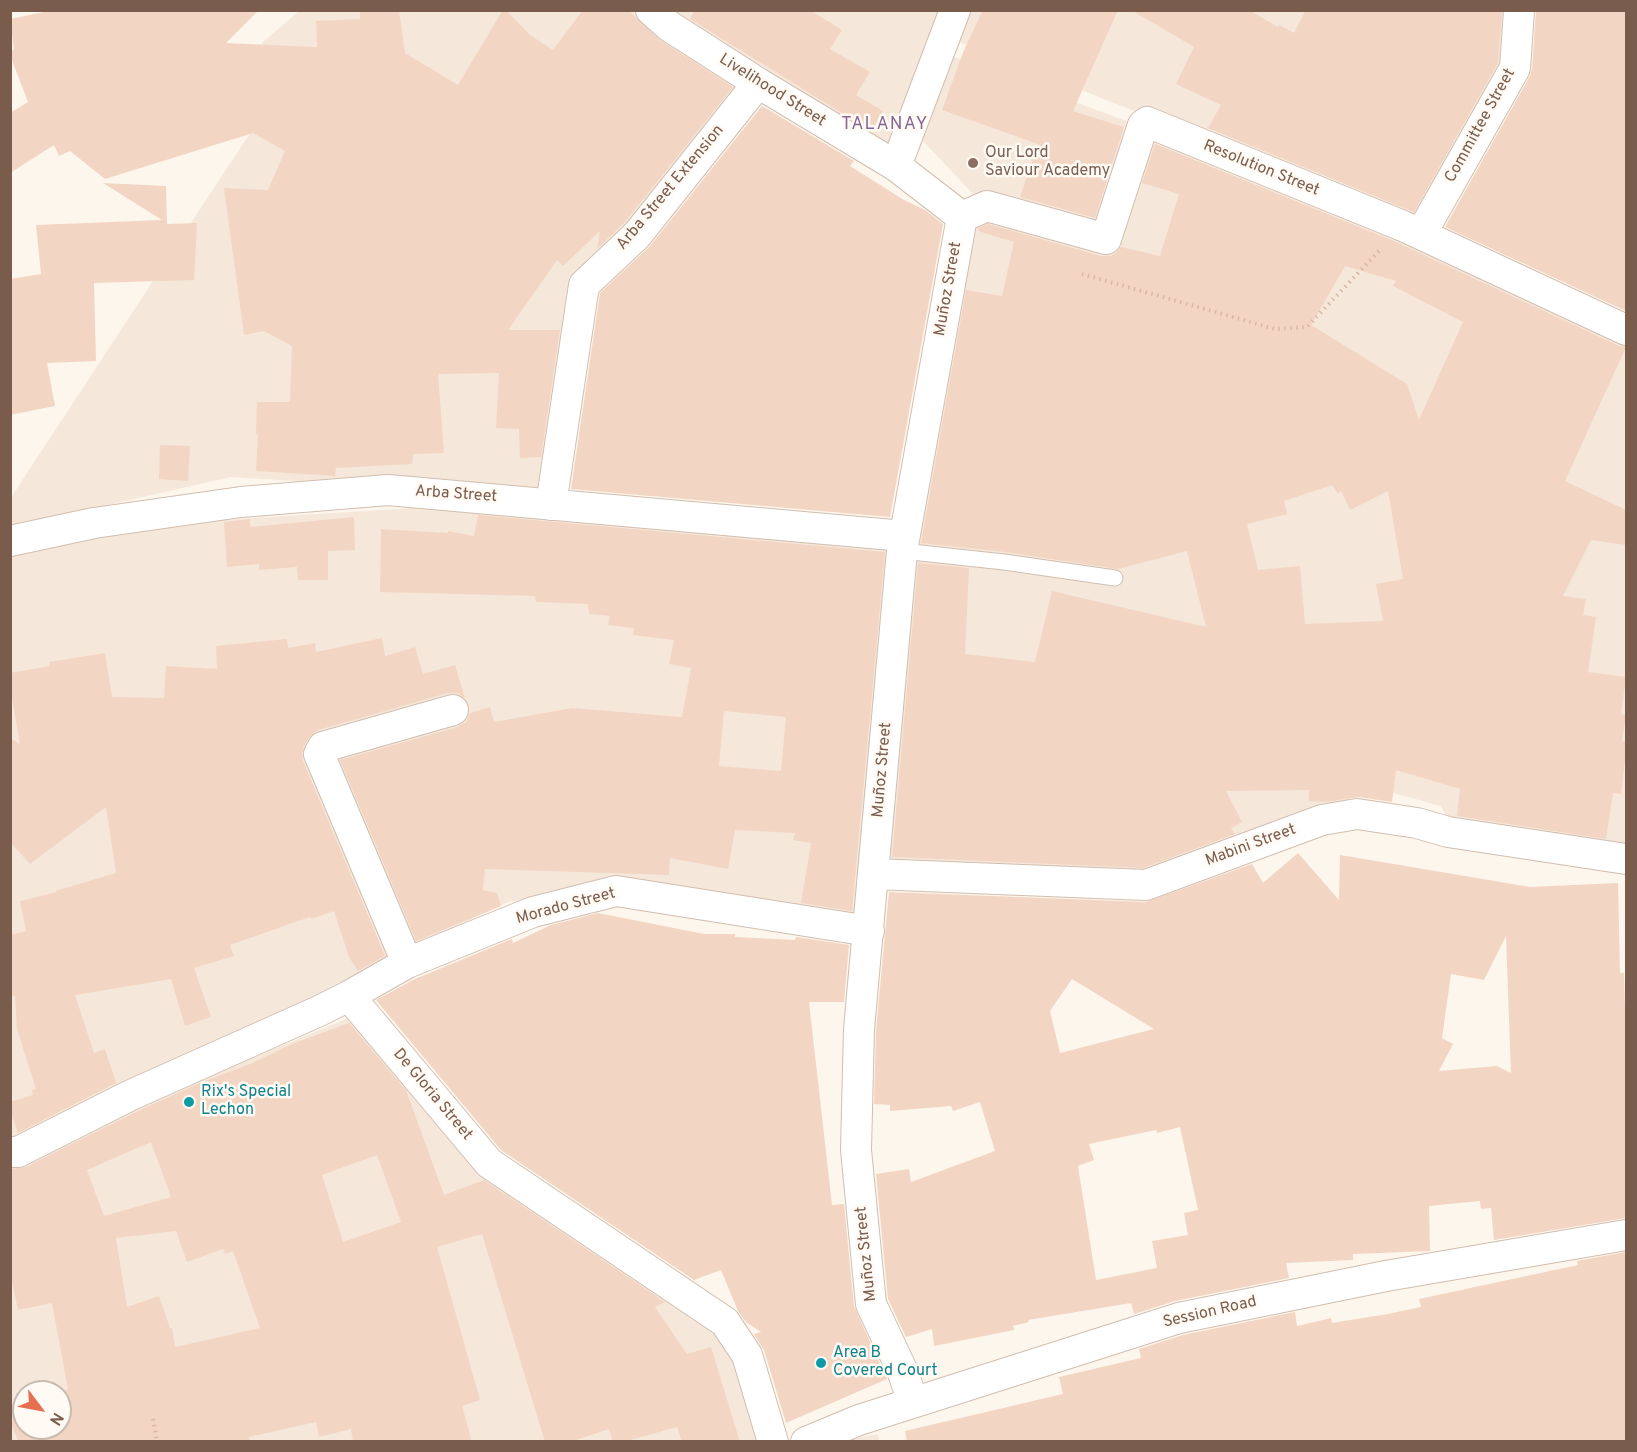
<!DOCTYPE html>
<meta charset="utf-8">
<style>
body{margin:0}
#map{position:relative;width:1637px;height:1452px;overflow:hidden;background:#fdf6ec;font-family:Overpass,sans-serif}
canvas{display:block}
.frame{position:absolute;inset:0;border:12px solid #7a5c4d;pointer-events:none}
.north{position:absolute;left:12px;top:1380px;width:60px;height:60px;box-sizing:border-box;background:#fffaf3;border:2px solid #cabbb1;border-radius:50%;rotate:122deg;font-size:16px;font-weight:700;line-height:24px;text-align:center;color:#7a5c4d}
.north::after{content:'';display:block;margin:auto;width:21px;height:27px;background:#e76f51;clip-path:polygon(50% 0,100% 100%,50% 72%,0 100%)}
</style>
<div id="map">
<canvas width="1637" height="1452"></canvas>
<div class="frame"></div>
<div class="north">N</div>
</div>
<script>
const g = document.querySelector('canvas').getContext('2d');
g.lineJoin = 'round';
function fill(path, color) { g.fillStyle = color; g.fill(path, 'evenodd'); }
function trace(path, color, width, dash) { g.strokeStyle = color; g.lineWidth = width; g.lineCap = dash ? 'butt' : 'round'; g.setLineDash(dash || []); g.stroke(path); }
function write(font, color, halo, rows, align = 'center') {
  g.font = font + ' Overpass,sans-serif'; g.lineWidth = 5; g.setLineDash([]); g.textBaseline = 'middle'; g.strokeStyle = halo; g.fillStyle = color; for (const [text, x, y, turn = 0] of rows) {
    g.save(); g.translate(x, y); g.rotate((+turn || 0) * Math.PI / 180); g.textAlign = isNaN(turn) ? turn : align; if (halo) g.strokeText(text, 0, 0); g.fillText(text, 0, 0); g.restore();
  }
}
fill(new Path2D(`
 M 299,11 L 640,11 L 746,86 L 579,284 L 543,494 L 386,487 L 231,477 L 11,527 L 10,499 L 271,101 L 262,43 Z
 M 661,11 L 946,11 L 892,150 Z
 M 961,11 L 1511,11 L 1507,61 L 1417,222 L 951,39 Z
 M 954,57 L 1172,138 L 1626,340 L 1626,843 L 1606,848 L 1452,828 L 1441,806 L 1375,788 L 1144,882 L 883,870 L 906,559 L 975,196 L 922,140 Z
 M 511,502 L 896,541 L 864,924 L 624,884 L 508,902 L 387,959 L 11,1149 L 11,542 L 91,528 Z
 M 358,1014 L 480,1167 L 730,1333 L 759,1442 L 11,1442 L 11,1155 L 188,1079 L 274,1049 ZM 24,1392 L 60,1392 L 60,1428 L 24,1428 Z
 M 878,1434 L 879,1441 L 836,1442 Z`), '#f5e8da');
fill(new Path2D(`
 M 53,10 L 259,10 L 226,43 L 317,47 L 316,21 L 360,19 L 360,10 L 399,10 L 405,53 L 458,85 L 503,10 L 506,10 L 530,35 L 553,50 L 583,10 L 628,10 L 660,40 L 733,87 L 624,223 L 597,249 L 600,231 L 563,266 L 557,260 L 508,330 L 560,330 L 541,457 L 520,458 L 519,429 L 496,428 L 499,373 L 438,374 L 444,453 L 413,454 L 412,464 L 336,468 L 335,476 L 256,471 L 258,435 L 256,434 L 257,402 L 290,402 L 292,346 L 264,331 L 244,335 L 224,188 L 268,190 L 285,151 L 253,133 L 105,179 L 70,151 L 59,156 L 54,145 L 10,173 L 10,113 L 28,102 L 10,55 L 10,51 L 14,50 L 10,19 Z
 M 695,10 L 810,10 L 842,30 L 830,49 L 870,72 L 856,95 L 883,111 L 871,131 L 690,19 Z
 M 983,10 L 1118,10 L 1073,111 L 1124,127 L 1095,218 L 1020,197 L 1038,144 L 942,110 L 964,50 Z
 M 1131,10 L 1249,10 L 1278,27 L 1279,25 L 1294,33 L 1306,10 L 1502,10 L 1498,63 L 1414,212 L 1208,128 L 1221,105 L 1176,84 L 1194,47 Z
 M 1536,10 L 1626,10 L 1626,311 L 1445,227 L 1530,76 L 1532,69 Z
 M 762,106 L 854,161 L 850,166 L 904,200 L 925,210 L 943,224 L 890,517 L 571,489 L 600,293 L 650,246 Z
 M 1155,144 L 1396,242 L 1619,346 L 1626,347 L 1565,481 L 1626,510 L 1626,545 L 1591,540 L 1563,596 L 1586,599 L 1583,615 L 1596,617 L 1588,672 L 1626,677 L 1621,714 L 1626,715 L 1622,741 L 1626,741 L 1626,752 L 1621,794 L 1613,793 L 1606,839 L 1457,816 L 1460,789 L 1396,770 L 1392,802 L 1359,797 L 1325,802 L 1309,801 L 1309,790 L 1226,791 L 1242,822 L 1231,828 L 1235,834 L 1143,868 L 892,857 L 918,563 L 969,568 L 965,654 L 1035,662 L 1052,591 L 1206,627 L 1187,551 L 1118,569 L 1005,552 L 921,543 L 966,290 L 1002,296 L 1014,242 L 978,231 L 979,228 L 988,224 L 1101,256 L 1111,256 L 1117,252 L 1121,247 L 1160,256 L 1179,194 L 1142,183 ZM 1345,266 L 1396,281 L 1393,286 L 1463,322 L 1419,420 L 1407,384 L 1311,325 ZM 1332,485 L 1338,494 L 1341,491 L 1350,510 L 1388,491 L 1403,579 L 1376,584 L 1383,621 L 1305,624 L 1300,566 L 1258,570 L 1247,524 L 1287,514 L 1284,501 Z
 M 103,183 L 166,186 L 167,224 L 197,223 L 194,280 L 94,283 L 96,361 L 47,363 L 55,406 L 10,415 L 10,279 L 41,274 L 36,225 L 162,220 Z
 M 160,445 L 190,446 L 188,481 L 159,479 Z
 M 478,515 L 885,552 L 852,911 L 801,903 L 811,843 L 793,840 L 795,833 L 735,830 L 728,869 L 670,858 L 669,875 L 485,869 L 483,890 L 497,893 L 501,906 L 416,941 L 340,760 L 458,727 L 466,722 L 470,713 L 490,707 L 494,722 L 572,708 L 682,717 L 691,668 L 669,664 L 674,640 L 633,635 L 634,628 L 608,625 L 610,616 L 589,614 L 588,604 L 536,602 L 535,596 L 380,592 L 381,529 L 448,533 L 448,531 L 474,536 ZM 724,711 L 786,717 L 781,771 L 719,766 Z
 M 354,517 L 355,550 L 328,551 L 328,580 L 298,580 L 297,567 L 259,570 L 259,564 L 227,567 L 224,522 L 250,519 L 250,527 Z
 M 382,638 L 385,656 L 415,647 L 423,674 L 455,665 L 465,698 L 458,693 L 448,693 L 318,730 L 309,738 L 304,746 L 302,753 L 303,761 L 385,956 L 358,971 L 349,957 L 334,911 L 311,919 L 310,917 L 230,945 L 234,956 L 194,968 L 211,1017 L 185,1026 L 171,979 L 75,995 L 94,1053 L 105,1049 L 116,1083 L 18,1133 L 10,1110 L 10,1102 L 33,1095 L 32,1090 L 36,1089 L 17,1029 L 15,996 L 10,996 L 10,935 L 26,931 L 20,901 L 57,892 L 55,891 L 116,873 L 106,807 L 30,864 L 10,842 L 10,738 L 20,744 L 10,686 L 10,673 L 50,666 L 49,662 L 105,653 L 112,697 L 164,698 L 166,666 L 217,669 L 216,646 L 287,639 L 288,648 L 315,643 L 316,652 Z
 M 1298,853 L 1339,900 L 1340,855 L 1530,887 L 1618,883 L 1620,973 L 1624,973 L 1626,1043 L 1626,1218 L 1494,1240 L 1491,1208 L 1481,1209 L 1480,1201 L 1429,1206 L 1430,1251 L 1353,1254 L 1353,1260 L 1286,1263 L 1289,1278 L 1175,1301 L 1134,1314 L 1131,1303 L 1028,1320 L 1029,1322 L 1013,1326 L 1014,1330 L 934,1346 L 932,1329 L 906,1337 L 888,1299 L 876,1174 L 909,1169 L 911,1182 L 995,1151 L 980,1102 L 953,1111 L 951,1106 L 890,1111 L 890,1105 L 874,1104 L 876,1030 L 889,892 L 1146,902 L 1252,864 L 1263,883 ZM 1506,936 L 1511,1073 L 1497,1066 L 1439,1071 L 1453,1044 L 1442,1038 L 1451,974 L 1484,980 ZM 1072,979 L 1154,1029 L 1060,1053 L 1050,1011 ZM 1180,1127 L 1198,1210 L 1184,1213 L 1188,1235 L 1152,1241 L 1157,1268 L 1096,1280 L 1078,1166 L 1094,1160 L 1089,1144 L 1156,1130 L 1157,1133 Z
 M 598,913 L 704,934 L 735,934 L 735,937 L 795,940 L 796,937 L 849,945 L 844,1002 L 809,1002 L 832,1205 L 844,1204 L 854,1306 L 887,1379 L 786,1423 L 764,1350 L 754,1334 L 761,1332 L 746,1322 L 738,1311 L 721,1270 L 694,1280 L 501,1150 L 376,1000 L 415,979 L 512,939 L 513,943 L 551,925 Z
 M 349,1023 L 406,1090 L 444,1195 L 484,1180 L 665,1302 L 655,1307 L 687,1354 L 711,1347 L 740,1442 L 682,1442 L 677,1427 L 623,1442 L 613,1442 L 609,1429 L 570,1442 L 545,1442 L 482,1234 L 437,1247 L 480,1400 L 462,1406 L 472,1442 L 353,1442 L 351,1429 L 319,1437 L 316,1422 L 249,1437 L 250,1442 L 19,1442 L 10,1422 L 10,1414 L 24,1408 L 24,1428 L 60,1428 L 60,1392 L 68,1389 L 52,1303 L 18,1310 L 10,1272 L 10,1169 L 26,1167 L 138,1111 L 200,1083 L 250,1064 L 292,1044 ZM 151,1142 L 171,1197 L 104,1216 L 87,1170 ZM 377,1155 L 401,1222 L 343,1242 L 322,1175 ZM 176,1231 L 187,1262 L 223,1249 L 225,1254 L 233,1251 L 260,1328 L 175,1347 L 172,1328 L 170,1328 L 159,1296 L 127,1307 L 116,1238 Z
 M 1626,1252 L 1626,1442 L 907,1442 L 905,1431 L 1063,1394 L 1059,1377 L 1141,1358 L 1139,1349 L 1183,1335 L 1295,1312 L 1297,1326 L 1331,1318 L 1332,1323 L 1388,1314 L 1421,1307 L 1419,1299 L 1578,1265 L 1577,1261 Z`), '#f3d5c3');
const service = new Path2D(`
 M 902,551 L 1004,562 L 1115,578`);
const minor = new Path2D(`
 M 651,10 L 669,26 L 758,83 L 896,166 L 962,217 L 902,551 L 859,1029 L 856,1150 L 871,1304 L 902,1370 L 913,1402
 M 896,166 L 955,10
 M 962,217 L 987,206 L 1106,239 L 1143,125 L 1147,122 L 1403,226 L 1626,330
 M 1421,234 L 1515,68 L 1519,10
 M 551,505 L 584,285 L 637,235 L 758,83
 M 10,541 L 94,523 L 241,502 L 388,490 L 904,536
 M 874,874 L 1146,885 L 1322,820 L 1357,814 L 1417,823 L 1448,832 L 1626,859
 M 407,963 L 319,754 L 323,747 L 453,710
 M 349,996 L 489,1163 L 725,1322 L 747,1355 L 773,1442
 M 10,1152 L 18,1152 L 131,1095 L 319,1011 L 349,996 L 407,963 L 533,912 L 616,891 L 869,931
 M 806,1442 L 859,1420 L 1179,1318 L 1386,1276 L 1626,1235`);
trace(service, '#d1beb0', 17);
trace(minor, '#d1beb0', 32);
trace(new Path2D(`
 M 1082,274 L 1275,329 L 1307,327 L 1379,251
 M 153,1419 L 157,1442`), '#d9b8a5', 4, [1.5, 4.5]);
trace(service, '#fff', 15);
trace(minor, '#fff', 30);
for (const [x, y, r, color] of [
 [973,163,6,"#8d6e63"],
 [189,1102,6,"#0f9aa8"],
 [821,1363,6,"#0f9aa8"]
]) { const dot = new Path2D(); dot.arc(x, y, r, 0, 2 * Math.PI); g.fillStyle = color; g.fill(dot); trace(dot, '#fffaf3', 2); }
write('16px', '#7a5c4d', '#fffaf3', [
 ["Livelihood Street",772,91,32],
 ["Committee Street",1481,126,-61],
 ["Resolution Street",1261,169,22],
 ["Arba Street Extension",671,188,-50],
 ["Muñoz Street",949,289,-80],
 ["Arba Street",456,495,4],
 ["Muñoz Street",883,770,-85],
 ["Mabini Street",1251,846,-20],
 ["Morado Street",566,907,-15],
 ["De Gloria Street",432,1095,50],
 ["Muñoz Street",867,1254,-96],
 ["Session Road",1210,1313,-13]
]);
write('16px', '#785e54', '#fffaf3', [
 ["Our Lord",985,154],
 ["Saviour Academy",985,172]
], 'left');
write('16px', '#0d838f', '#fffaf3', [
 ["Rix's Special",201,1093],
 ["Lechon",201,1111],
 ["Area B",833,1354],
 ["Covered Court",833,1372]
], 'left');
g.letterSpacing = '1.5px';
write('18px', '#846695', '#fffaf3', [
 ["TALANAY",885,125]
]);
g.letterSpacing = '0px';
</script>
